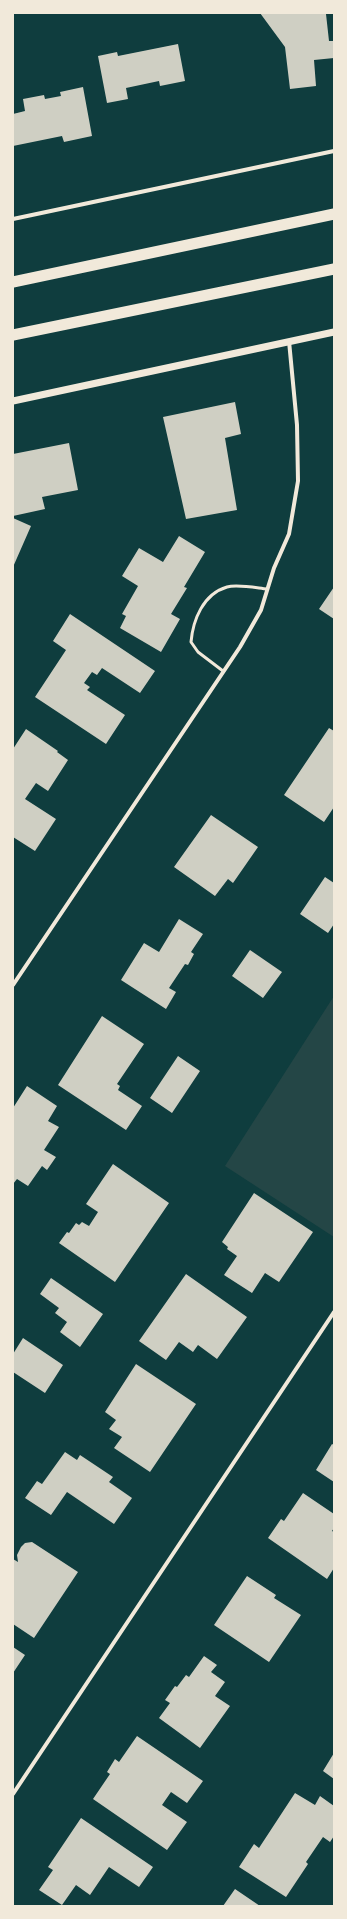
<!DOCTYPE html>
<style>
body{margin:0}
#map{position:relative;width:347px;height:1919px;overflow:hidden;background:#0f3d3e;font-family:Figtree,sans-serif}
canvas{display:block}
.frame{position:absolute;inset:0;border:14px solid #f1e9da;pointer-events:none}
</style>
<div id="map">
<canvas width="347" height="1919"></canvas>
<div class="frame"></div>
</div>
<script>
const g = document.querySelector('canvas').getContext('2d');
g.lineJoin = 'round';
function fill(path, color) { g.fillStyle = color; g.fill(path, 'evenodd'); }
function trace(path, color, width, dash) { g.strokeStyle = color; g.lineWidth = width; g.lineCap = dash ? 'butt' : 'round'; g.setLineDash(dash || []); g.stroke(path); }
fill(new Path2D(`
 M 334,996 L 334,1237 L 225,1166 Z`), '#244646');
fill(new Path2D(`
 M 260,13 L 326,14 L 329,41 L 334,41 L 334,58 L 314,60 L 316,86 L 290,89 L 285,47 Z
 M 178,44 L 185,81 L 160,86 L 159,81 L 126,88 L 128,99 L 107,103 L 98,56 L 117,52 L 118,56 Z
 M 83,87 L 92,136 L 64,142 L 62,136 L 13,146 L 13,114 L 25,111 L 23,99 L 44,95 L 45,99 L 61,96 L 60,92 Z
 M 235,402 L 241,434 L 225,438 L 237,510 L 186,519 L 163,417 Z
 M 69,443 L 78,490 L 42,497 L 45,509 L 13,516 L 13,454 Z
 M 13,518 L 31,526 L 13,567 Z
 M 179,536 L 205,552 L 184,587 L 187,588 L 171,614 L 180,619 L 161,652 L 120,628 L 126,616 L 122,614 L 138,586 L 122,576 L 139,548 L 163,562 Z
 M 334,587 L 334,619 L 319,609 Z
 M 70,614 L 155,671 L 140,693 L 102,668 L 97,675 L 92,672 L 84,683 L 90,687 L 87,690 L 125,715 L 106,744 L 35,697 L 66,650 L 53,641 Z
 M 329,728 L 334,731 L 334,807 L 324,822 L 284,795 Z
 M 26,729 L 58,751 L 57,752 L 68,760 L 48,791 L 36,783 L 25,799 L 56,819 L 35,851 L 13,837 L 13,749 Z
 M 211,815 L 258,847 L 233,883 L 228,879 L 215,896 L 174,867 Z
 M 325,877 L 334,883 L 334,924 L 328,933 L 300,914 Z
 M 179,919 L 203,934 L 191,952 L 194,954 L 188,965 L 185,964 L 169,988 L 176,992 L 166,1009 L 121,980 L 144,943 L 159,952 Z
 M 250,950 L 282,972 L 263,998 L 232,976 Z
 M 102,1016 L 144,1044 L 117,1084 L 120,1086 L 118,1090 L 142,1106 L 126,1130 L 58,1085 Z
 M 178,1056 L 200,1071 L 172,1113 L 150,1098 Z
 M 27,1086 L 57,1106 L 48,1121 L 59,1127 L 44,1150 L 56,1157 L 47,1170 L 42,1166 L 28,1186 L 17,1179 L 13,1184 L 13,1108 Z
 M 113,1164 L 169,1203 L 115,1282 L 59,1243 L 67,1232 L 69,1233 L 76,1223 L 79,1225 L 82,1222 L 89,1226 L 98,1212 L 86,1204 Z
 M 254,1193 L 313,1232 L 279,1282 L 265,1273 L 252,1293 L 224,1275 L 237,1256 L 227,1249 L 228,1247 L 222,1242 Z
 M 186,1274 L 247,1317 L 217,1359 L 198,1345 L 193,1352 L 179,1342 L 166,1360 L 139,1341 Z
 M 51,1278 L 103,1314 L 80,1347 L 60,1332 L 67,1322 L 55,1313 L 59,1308 L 40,1294 Z
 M 23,1338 L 63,1365 L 45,1393 L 13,1372 L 13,1354 Z
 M 136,1364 L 196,1404 L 150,1472 L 114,1448 L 122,1437 L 109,1429 L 116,1420 L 105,1412 Z
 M 332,1444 L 334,1445 L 334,1482 L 316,1470 Z
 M 65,1452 L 77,1460 L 80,1455 L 113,1477 L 109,1482 L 132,1498 L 114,1524 L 67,1492 L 51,1515 L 25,1498 L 37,1481 L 42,1484 Z
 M 303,1493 L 334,1514 L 334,1528 L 332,1531 L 334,1532 L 334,1568 L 327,1579 L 268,1538 L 281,1519 L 284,1521 Z
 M 32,1542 L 78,1572 L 34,1638 L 13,1624 L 13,1559 L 18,1562 L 17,1555 L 21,1547 L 25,1543 Z
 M 247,1576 L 276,1595 L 274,1598 L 301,1615 L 269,1662 L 214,1625 Z
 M 13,1647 L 25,1655 L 13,1673 Z
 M 204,1656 L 217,1665 L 211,1672 L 225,1682 L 215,1696 L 230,1706 L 200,1748 L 159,1718 L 170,1703 L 165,1700 L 175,1686 L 177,1687 L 186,1675 L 189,1677 Z
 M 137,1736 L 203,1781 L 187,1803 L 171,1792 L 162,1805 L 187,1822 L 167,1850 L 93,1799 L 110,1774 L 107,1772 L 115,1759 L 119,1762 Z
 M 334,1753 L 334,1779 L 323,1771 Z
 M 295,1793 L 315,1805 L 320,1796 L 334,1806 L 334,1836 L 330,1842 L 323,1837 L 306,1862 L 308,1864 L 286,1897 L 239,1867 L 254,1844 L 259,1848 Z
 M 81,1818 L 153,1867 L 139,1887 L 109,1867 L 90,1895 L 76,1885 L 62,1905 L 39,1890 L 53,1870 L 48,1867 Z
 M 235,1889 L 260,1906 L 223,1906 Z`), '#cfcfc3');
trace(new Path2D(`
 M 223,671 L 198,652 L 191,642 C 193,620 203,594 227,587 C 237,584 257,588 267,589`), '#f1e9da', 3);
trace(new Path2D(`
 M 13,219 L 334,151
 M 13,985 L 240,647 L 261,610 L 274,568 L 289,534 L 298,481 L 297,425 L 289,341
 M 13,1794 L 334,1312`), '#f1e9da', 4);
trace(new Path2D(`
 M 13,401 L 334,332`), '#f1e9da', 7);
trace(new Path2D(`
 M 13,282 L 334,214
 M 13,335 L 334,269`), '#f1e9da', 11);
</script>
